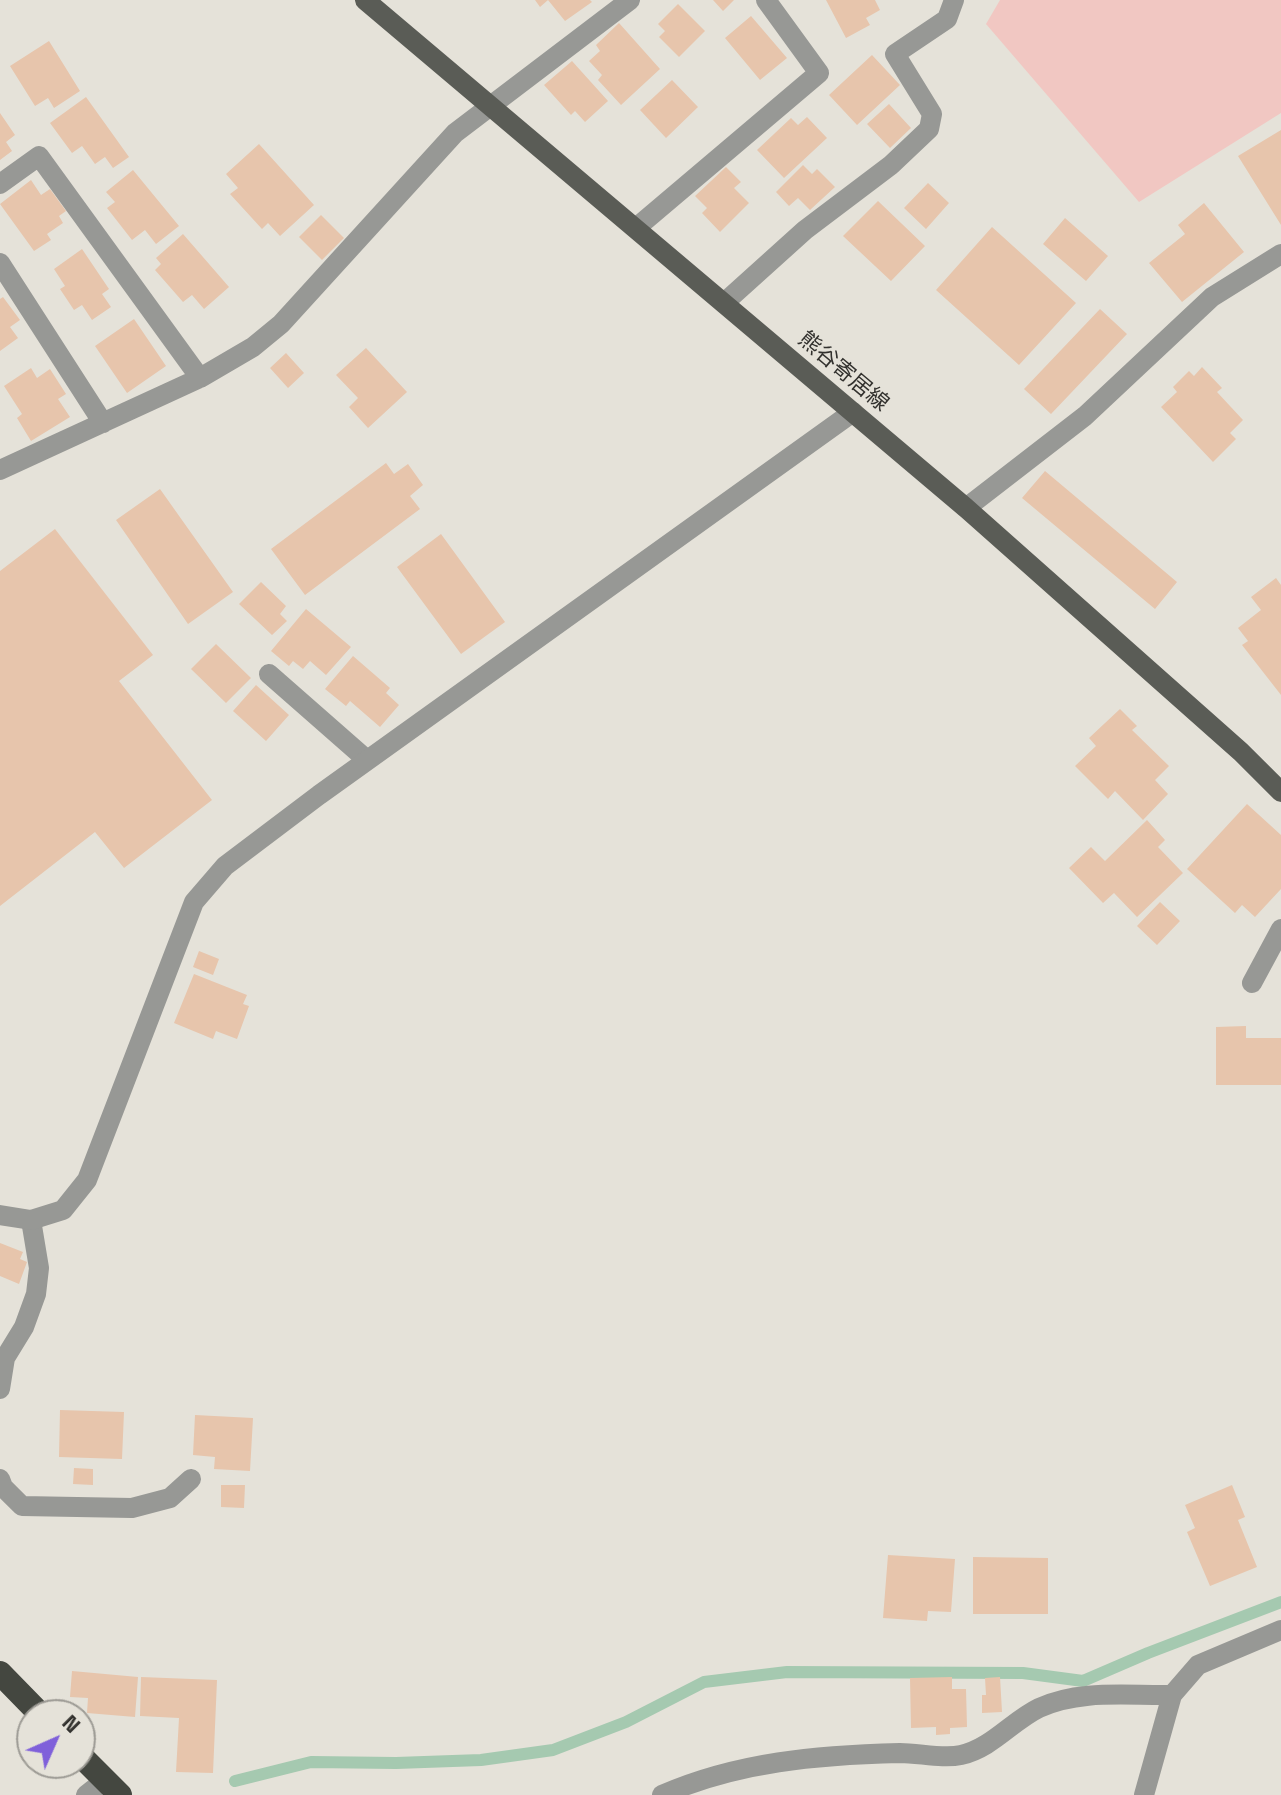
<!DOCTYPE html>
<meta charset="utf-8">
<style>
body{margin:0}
#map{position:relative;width:1281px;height:1795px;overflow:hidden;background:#e5e2d9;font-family:"Space Grotesk",sans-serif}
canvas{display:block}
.north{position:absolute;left:16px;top:1699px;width:80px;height:80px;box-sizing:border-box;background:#e5e2d9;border:2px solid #9d9b95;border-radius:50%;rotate:45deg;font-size:22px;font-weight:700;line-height:32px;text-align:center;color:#32312e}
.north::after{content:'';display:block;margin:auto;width:28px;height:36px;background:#7f60da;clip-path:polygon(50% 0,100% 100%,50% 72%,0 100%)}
</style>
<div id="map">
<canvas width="1281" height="1795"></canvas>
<div class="north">N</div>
</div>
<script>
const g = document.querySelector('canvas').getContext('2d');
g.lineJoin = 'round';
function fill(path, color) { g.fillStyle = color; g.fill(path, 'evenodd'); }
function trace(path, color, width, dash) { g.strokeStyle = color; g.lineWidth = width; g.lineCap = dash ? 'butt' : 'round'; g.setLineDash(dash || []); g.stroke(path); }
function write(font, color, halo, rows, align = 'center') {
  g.font = font + ' "Space Grotesk","Noto Sans JP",sans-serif'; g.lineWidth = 6; g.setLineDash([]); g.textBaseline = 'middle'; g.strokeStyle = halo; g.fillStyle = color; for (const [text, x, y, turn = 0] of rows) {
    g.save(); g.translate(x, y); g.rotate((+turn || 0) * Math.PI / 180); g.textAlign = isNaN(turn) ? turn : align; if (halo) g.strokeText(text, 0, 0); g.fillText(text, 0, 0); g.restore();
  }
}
fill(new Path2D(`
 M 1000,0 L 1281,0 L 1281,113 L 1139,202 L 986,24 Z`), '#f1c7c2');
trace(new Path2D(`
 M 235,1781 L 311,1762 L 396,1763 L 481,1760 L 553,1750 L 626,1722 L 704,1682 L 787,1672 L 1023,1673 L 1083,1681 L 1148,1653 L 1281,1602`), '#a5c9b0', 12);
fill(new Path2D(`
 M 535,0 L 590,0 L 592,2 L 565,21 L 548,0 L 540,7 Z
 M 713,0 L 734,0 L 723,11 Z
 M 826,0 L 875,0 L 880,10 L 866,18 L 870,25 L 846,38 Z
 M 678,4 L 705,31 L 679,57 L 659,37 L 665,31 L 658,24 Z
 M 751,16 L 787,58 L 760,80 L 725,38 Z
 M 619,23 L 660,69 L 621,105 L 598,80 L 602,75 L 589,61 L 600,51 L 596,45 Z
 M 49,41 L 80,91 L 54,108 L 48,98 L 35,106 L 10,66 Z
 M 872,55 L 900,85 L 857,125 L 829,95 Z
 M 572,61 L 608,101 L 585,122 L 575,111 L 571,115 L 544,85 Z
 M 672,80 L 698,107 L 666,138 L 640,110 Z
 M 86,97 L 129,157 L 113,168 L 105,157 L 95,164 L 82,146 L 72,153 L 50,123 Z
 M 889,104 L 911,128 L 890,148 L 867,124 Z
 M 0,113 L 15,135 L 6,142 L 12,151 L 0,160 Z
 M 807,117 L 827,138 L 784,178 L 757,150 L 791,118 L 798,125 Z
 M 1281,130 L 1281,225 L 1238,156 Z
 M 259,144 L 314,205 L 280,236 L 268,223 L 262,229 L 230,194 L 238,188 L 226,174 Z
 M 803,165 L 812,174 L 817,169 L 835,187 L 810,210 L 798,198 L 789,206 L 776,192 Z
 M 726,167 L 741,182 L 734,188 L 749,203 L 720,232 L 702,213 L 707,208 L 695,196 Z
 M 133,170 L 179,226 L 156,244 L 145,230 L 132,240 L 107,208 L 115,202 L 106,192 Z
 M 31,180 L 41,195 L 50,189 L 66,211 L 59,216 L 63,223 L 47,234 L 51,240 L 34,251 L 0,204 Z
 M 928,183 L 949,203 L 926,229 L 904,208 Z
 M 878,201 L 925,246 L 891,281 L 843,236 Z
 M 1204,203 L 1244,252 L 1182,302 L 1149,263 L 1185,234 L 1178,225 Z
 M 321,215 L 344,238 L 322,260 L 299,237 Z
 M 1065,218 L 1108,256 L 1086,281 L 1043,244 Z
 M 992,227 L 1076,303 L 1019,365 L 936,290 Z
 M 183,234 L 229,287 L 204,309 L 192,295 L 183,302 L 155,270 L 161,264 L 156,258 Z
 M 82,249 L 109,289 L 102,294 L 111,307 L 92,320 L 82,305 L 74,310 L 60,289 L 65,286 L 54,269 Z
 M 3,297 L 20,320 L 10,327 L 18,338 L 0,351 L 0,299 Z
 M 1100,309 L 1127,334 L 1051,414 L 1024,389 Z
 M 134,319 L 166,366 L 127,393 L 95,346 Z
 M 366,348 L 407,392 L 368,428 L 349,407 L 358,398 L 336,375 Z
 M 286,353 L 304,373 L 288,388 L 270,368 Z
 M 1202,367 L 1222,388 L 1217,392 L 1243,420 L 1230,433 L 1236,439 L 1213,462 L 1161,407 L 1177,392 L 1173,387 L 1189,371 L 1194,376 Z
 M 31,368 L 37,378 L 50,369 L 66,394 L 58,399 L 70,417 L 31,441 L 17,418 L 22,414 L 4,386 Z
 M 386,463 L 394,474 L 408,464 L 423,485 L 410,496 L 420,509 L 305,595 L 271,549 Z
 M 1045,471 L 1177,582 L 1155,609 L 1022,498 Z
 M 160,489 L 233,592 L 188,624 L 116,520 Z
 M 55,529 L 153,655 L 119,681 L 212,800 L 124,868 L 95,832 L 0,906 L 0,571 Z
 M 441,534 L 505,622 L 461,654 L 397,567 Z
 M 1276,578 L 1281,585 L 1281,695 L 1242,645 L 1248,641 L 1238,628 L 1261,610 L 1251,597 Z
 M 261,582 L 286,606 L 280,614 L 287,621 L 272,635 L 239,604 Z
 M 306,609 L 351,647 L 326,675 L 310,661 L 303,669 L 293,661 L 289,666 L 271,651 Z
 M 216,644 L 251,678 L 226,703 L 191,669 Z
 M 353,656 L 390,688 L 386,693 L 399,705 L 380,727 L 350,701 L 346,706 L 325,689 Z
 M 256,685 L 289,715 L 266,741 L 233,711 Z
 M 1120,709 L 1137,726 L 1132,730 L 1169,766 L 1155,780 L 1168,794 L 1143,820 L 1115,791 L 1108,799 L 1075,766 L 1096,746 L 1089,738 Z
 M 1247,804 L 1281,835 L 1281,889 L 1255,917 L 1242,905 L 1235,913 L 1187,869 Z
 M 1147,820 L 1165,840 L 1158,847 L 1183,873 L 1137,917 L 1114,893 L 1103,903 L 1069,868 L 1091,847 L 1105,861 Z
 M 1160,902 L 1180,921 L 1157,945 L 1137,926 Z
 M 199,951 L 219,959 L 213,975 L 193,967 Z
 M 194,974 L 247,995 L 243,1004 L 249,1006 L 237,1039 L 216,1031 L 213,1039 L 174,1023 Z
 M 1246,1026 L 1246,1038 L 1281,1038 L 1281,1085 L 1216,1085 L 1216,1027 Z
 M 0,1243 L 23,1252 L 20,1259 L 27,1262 L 19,1284 L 0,1276 Z
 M 60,1410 L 124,1412 L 122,1459 L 59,1457 Z
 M 195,1415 L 253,1418 L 250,1471 L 214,1469 L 215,1457 L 193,1455 Z
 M 74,1468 L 93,1469 L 93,1485 L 73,1484 Z
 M 221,1485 L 245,1485 L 244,1508 L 221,1507 Z
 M 1232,1485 L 1245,1517 L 1238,1520 L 1257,1567 L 1210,1586 L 1187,1532 L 1195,1528 L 1185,1505 Z
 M 888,1555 L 955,1559 L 951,1612 L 928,1611 L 927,1621 L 883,1618 Z
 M 973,1557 L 1048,1558 L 1048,1614 L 973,1614 Z
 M 72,1671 L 138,1677 L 135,1717 L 87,1713 L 88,1698 L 70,1697 Z
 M 141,1677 L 217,1680 L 213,1773 L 176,1772 L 179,1718 L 140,1716 Z
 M 952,1677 L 952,1689 L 966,1689 L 967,1727 L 950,1728 L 950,1734 L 936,1735 L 936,1727 L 911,1728 L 910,1678 Z
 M 1000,1677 L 1002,1712 L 982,1713 L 982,1695 L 986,1695 L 985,1678 Z`), '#e7c5ac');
trace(new Path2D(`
 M 724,303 L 805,230 L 891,165 L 929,129 L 932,114 L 895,54 L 947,19 L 954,0
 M 269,674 L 367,760
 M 1252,983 L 1281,929
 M 0,1389 L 5,1358 L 24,1327 L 36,1294 L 39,1268 L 31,1220
 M 0,1479 L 3,1487 L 22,1506 L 132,1508 L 170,1498 L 191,1479`), '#979895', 20);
trace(new Path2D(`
 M 0,184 L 39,156 L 200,378
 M 636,228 L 819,73 L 766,0
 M 0,263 L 103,423
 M 0,470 L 200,378 L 253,347 L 281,324 L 455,133 L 630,0
 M 966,508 L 1085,416 L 1212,297 L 1281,254
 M 0,1215 L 31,1220 L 63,1210 L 87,1180 L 194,902 L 225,866 L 319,795 L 853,412
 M 86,1795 L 105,1780
 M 662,1795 C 737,1762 818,1755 900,1753 C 919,1753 943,1759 961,1755 C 992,1748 1012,1721 1039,1708 C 1080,1689 1128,1696 1172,1695
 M 1144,1795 L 1172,1695 L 1198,1665 L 1281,1630`), '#979895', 20);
trace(new Path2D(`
 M 365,0 L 966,508 L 1241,752 L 1281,792`), '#5a5c56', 20);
trace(new Path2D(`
 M 0,1673 L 41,1715
 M 80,1755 L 120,1795`), '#444740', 24);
write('22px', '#32312e', '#e5e2d9', [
 ["熊谷寄居線",843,372,40]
]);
</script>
